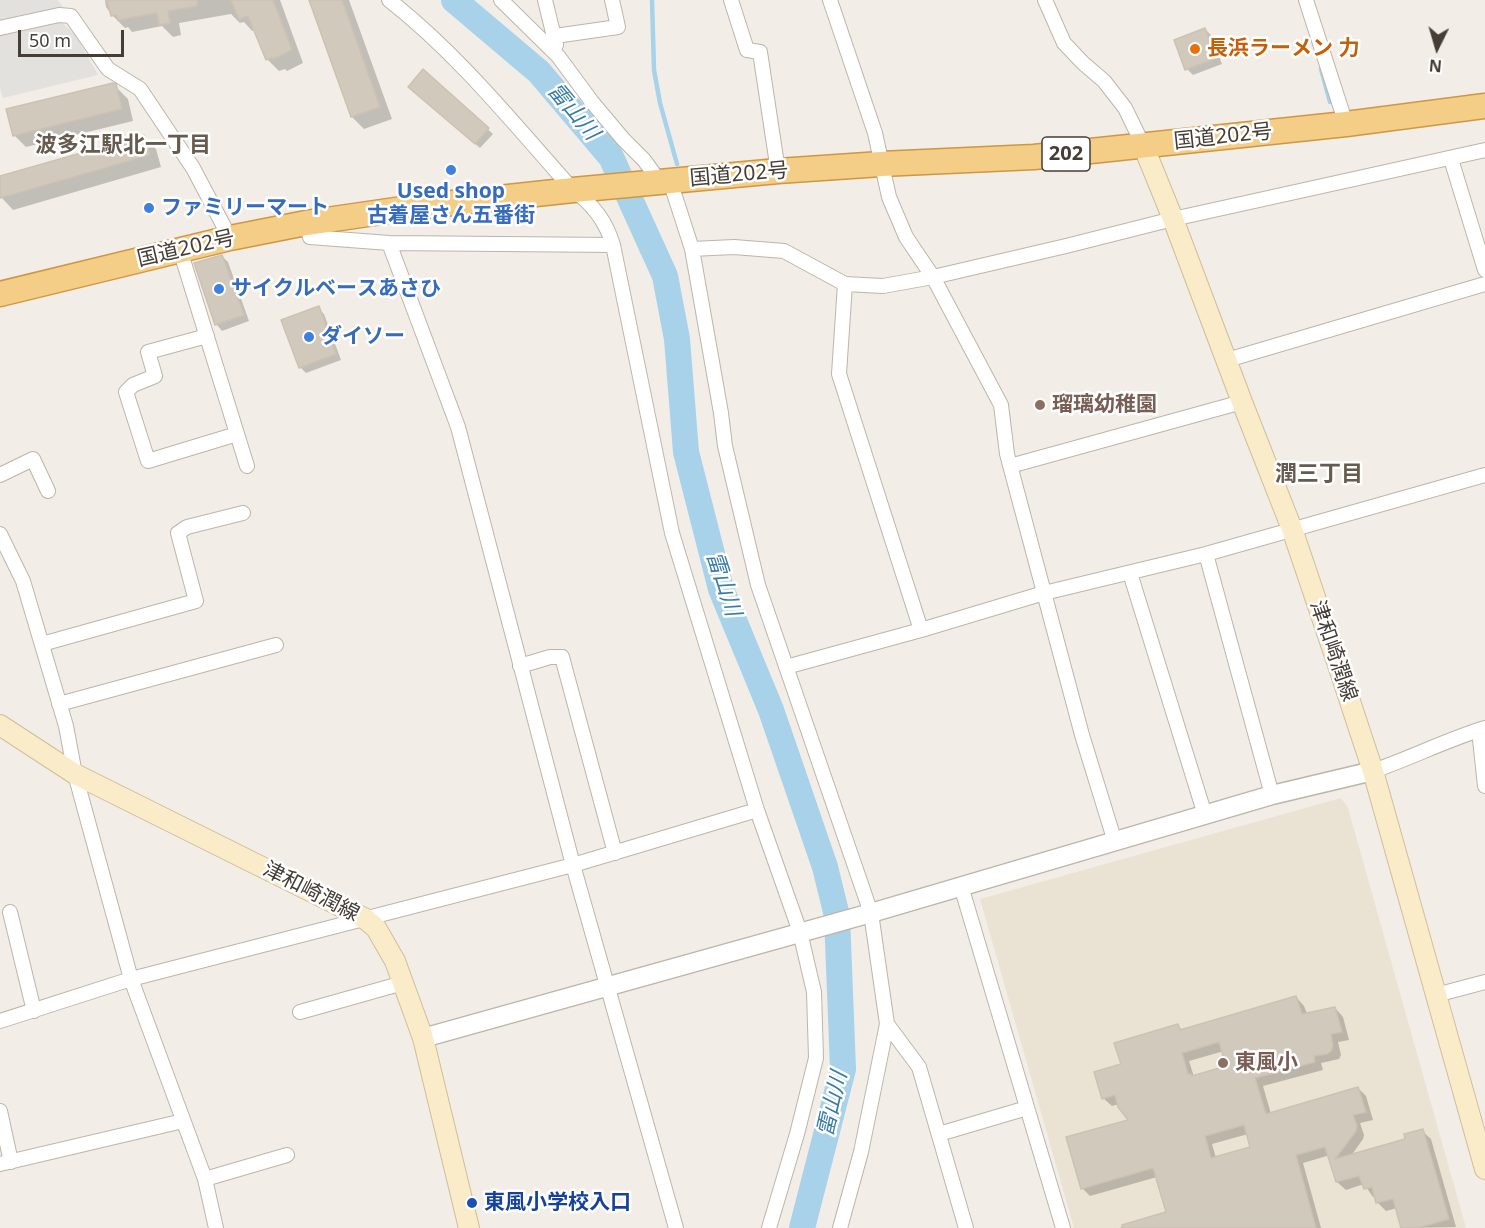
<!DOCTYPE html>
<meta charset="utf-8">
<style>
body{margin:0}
#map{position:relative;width:1485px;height:1228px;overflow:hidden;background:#f2eee7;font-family:"Noto Sans",sans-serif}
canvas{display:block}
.north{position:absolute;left:1407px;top:18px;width:60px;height:60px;-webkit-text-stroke:4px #fff;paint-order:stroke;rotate:185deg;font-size:16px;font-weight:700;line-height:24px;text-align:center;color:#443e36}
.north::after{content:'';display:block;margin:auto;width:21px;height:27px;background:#443e36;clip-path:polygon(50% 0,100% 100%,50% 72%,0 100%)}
.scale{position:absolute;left:18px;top:30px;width:106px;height:27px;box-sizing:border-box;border:3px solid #443e36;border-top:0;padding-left:8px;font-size:18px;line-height:21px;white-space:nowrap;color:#443e36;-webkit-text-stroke:4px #fff;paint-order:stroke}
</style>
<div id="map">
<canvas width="1485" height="1228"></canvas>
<div class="north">N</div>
<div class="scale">50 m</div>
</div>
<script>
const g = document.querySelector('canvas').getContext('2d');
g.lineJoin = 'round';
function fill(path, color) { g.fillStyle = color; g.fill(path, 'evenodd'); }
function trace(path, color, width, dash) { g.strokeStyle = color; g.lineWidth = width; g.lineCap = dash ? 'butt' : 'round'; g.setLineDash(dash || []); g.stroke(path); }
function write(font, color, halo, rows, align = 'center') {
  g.font = font + ' "Noto Sans","Noto Sans JP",sans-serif'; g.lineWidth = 5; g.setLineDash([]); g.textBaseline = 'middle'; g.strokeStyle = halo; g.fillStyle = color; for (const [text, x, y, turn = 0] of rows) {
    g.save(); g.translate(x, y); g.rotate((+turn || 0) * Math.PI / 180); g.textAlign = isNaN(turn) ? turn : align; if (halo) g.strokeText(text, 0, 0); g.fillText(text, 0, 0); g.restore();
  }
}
fill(new Path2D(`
 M 1341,798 L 1348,808 L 1466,1228 L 1074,1228 L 980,899 Z`), '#eae2d2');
fill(new Path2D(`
 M 0,0 L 58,0 L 64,9 L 0,26 Z
 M 60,21 L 76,35 L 98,75 L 3,98 L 0,88 L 0,34 Z`), '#e3e1de');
fill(new Path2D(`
 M 105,0 L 280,0 L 303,63 L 287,71 L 285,69 L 279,71 L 267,59 L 255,30 L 252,31 L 244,22 L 240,23 L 231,14 L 179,23 L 181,35 L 173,37 L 162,26 L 132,32 L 128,27 L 125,28 L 112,15 L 106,7 Z
 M 310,0 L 349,0 L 392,119 L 364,129 L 352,117 Z
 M 1205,29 L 1211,35 L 1222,64 L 1193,75 L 1187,69 Z
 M 423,71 L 493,134 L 480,148 L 414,91 Z
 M 115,86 L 128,99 L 133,121 L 26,147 L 14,135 Z
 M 143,136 L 156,149 L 161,167 L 13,210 L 1,197 L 0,178 Z
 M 222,256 L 228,262 L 249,321 L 222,331 L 217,325 L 195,264 Z
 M 318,308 L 324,314 L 341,360 L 306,373 L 300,367 Z
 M 1296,997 L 1304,1006 L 1307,1014 L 1335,1008 L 1343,1017 L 1349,1040 L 1338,1042 L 1341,1055 L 1339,1059 L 1321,1063 L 1323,1070 L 1263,1086 L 1271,1114 L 1358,1088 L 1366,1096 L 1373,1120 L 1360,1123 L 1364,1135 L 1363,1139 L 1351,1156 L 1407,1140 L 1422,1131 L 1431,1139 L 1456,1227 L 1403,1228 L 1397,1208 L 1386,1211 L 1378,1203 L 1376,1196 L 1373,1197 L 1364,1184 L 1346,1190 L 1337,1182 L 1330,1155 L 1303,1163 L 1321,1228 L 1119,1228 L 1168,1213 L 1157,1177 L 1090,1196 L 1082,1188 L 1130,1121 L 1119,1104 L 1112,1106 L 1103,1098 L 1123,1065 L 1178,1026 L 1183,1031 ZM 1224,1051 L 1228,1067 L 1194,1077 L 1189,1061 ZM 1248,1134 L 1252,1148 L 1216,1158 L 1212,1144 Z`), '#0003');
trace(new Path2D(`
 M 652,0 L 654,70 L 660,103 L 677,164
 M 1321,69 L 1330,102`), '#a7d2ea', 4.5);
trace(new Path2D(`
 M 454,0 L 539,72 L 611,157 L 665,276 L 677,339 L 686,452 L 721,589 L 771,710 L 825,867 L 837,916 L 843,1069 L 802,1228`), '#a7d2ea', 26);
const building = new Path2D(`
 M 107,0 L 197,0 L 197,6 L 168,11 L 170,23 L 159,25 L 157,13 L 118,20 L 117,15 L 111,16 Z
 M 231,0 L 273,0 L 292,50 L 273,59 L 272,57 L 266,60 L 248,16 L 239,19 Z
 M 309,0 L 342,0 L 380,107 L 351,117 Z
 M 1205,28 L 1217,58 L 1185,70 L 1174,40 Z
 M 423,69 L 489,128 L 475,144 L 408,87 Z
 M 113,83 L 116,84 L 122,109 L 13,136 L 6,109 Z
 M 144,135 L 150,155 L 0,198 L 0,176 Z
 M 222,255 L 244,315 L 215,325 L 194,263 Z
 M 319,306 L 336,354 L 299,368 L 281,320 Z
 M 1296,996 L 1302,1014 L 1335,1007 L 1342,1032 L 1331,1034 L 1333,1046 L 1331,1051 L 1327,1054 L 1314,1056 L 1315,1062 L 1255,1078 L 1266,1114 L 1358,1087 L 1366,1112 L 1353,1115 L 1357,1126 L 1356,1131 L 1335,1159 L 1405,1139 L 1404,1134 L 1423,1129 L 1449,1219 L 1418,1228 L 1401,1228 L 1393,1199 L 1376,1203 L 1372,1187 L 1364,1189 L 1359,1176 L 1336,1182 L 1325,1147 L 1296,1155 L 1316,1228 L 1123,1228 L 1122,1225 L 1166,1212 L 1153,1168 L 1081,1189 L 1066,1137 L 1128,1120 L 1118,1107 L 1115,1095 L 1102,1099 L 1094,1072 L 1121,1064 L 1114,1043 L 1178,1024 L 1180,1030 ZM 1219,1042 L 1226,1066 L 1192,1076 L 1191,1074 L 1188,1074 L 1182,1053 ZM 1244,1125 L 1250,1147 L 1211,1158 L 1205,1136 Z`);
fill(building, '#d2c9bd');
trace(building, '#cdc1b1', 1.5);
const minor = new Path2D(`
 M 501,0 L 558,56 L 592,102 L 623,139 L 644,160 L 660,182
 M 545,0 L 556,45
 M 731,0 L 747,50 L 760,52 L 778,171
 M 830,0 L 875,133 L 889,197 L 906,237 L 933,277 L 1001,405 L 1007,454 L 1082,735 L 1115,842
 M 1045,0 L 1064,43 L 1083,63 L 1104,81 L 1125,108 L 1143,145
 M 1306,0 L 1346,124
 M 0,28 L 59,15 L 71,16 L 108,69 L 140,89 L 193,168 L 230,238
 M 555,36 L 618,27 L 612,0
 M 1451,159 L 1485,270
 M 670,181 L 692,249 L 721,413 L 725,446 L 758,585 L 871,913 L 887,1024 L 919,1067 L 966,1228
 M 306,223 L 310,237 L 389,243 L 613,245 C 606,221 593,204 573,190 C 514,124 459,55 389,0
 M 389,243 L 458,427 L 573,865 L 676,1228
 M 613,245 L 672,533 L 757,810 L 800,932 L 814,992 L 816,1058 L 797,1134 L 769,1228
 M 692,249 L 734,247 L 784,251 L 845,284 L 883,286 L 933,277 L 1066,246 L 1173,219 L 1485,150
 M 180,250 L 247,466
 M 845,284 L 839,374 L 921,630 L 1044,593 L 1206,554 L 1485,475
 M 207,336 L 148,352 L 155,376 L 133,385 L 126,392 L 148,461 L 237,434
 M 1227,360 L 1485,284
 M 1010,466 L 1242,402
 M 0,475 L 33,459 L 48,491
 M 0,534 L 23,581 L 66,726 L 75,774 L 131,979 L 205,1179 L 216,1228
 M 1206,554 L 1272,795
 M 1130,573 L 1205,815
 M 42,644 L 196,601 L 178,533 L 187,527 L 243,513
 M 520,666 L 550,657 L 562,657 L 615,853
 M 786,667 L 921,630
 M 59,704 L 276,645
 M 1479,730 L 1485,786
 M 1373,771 C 1411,758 1446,740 1485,728
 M 961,886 L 1063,1228
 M 10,912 L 34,1011
 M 1436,995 L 1485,982
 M 300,1012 L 403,983
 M 0,1021 L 131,979 L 573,865 L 757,810
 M 0,1111 L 11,1162
 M 939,1134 L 1027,1108
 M 0,1164 L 183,1121
 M 205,1179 L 287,1155
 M 840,1228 L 861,1152 L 887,1024`);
const tertiary = new Path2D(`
 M 423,1038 L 871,913 L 1272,795 L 1373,771`);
const secondary = new Path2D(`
 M 1143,145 L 1173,219 L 1242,402 L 1292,529 L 1337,662 L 1373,771 L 1485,1169
 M 0,725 L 75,774 L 298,885 L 364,918 L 376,928 L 395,961 L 423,1038 L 469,1228`);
const trunk = new Path2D(`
 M 0,294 L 230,238 L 306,223 L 416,207 L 573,190 L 778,171 L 881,164 L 1034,157 L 1346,124 L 1485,106`);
trace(minor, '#bcb5aa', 16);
trace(tertiary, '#bcb5aa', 21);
trace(secondary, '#cebe99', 22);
trace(trunk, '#d09642', 27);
trace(minor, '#fff', 14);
trace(tertiary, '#fff', 18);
trace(secondary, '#faecc8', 20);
trace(trunk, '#f4cd86', 24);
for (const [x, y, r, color] of [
 [1195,49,6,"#e8710a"],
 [451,170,6,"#3f7fe0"],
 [149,208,6,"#3f7fe0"],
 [219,289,6,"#3f7fe0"],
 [309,337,6,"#3f7fe0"],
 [1040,405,6,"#8d6e63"],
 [1223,1063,6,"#8d6e63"],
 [472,1203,6,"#1a4fb4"]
]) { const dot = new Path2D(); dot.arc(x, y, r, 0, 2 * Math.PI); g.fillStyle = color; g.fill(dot); trace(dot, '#fff', 2); }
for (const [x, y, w] of [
 [1066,154,48]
]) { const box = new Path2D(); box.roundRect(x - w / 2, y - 17, w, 34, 4.5); g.fillStyle = '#fff'; g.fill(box); trace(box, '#443e36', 1.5); }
write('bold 20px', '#443e36', null, [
 ["202",1066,154]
]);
write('bold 21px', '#c56008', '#fff', [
 ["長浜ラーメン 力",1207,49]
], 'left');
write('21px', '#443e36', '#fff', [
 ["国道202号",1223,137,-6],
 ["国道202号",739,175,-5],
 ["国道202号",186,249,-13],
 ["津和崎潤線",1333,651,71],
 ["津和崎潤線",311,892,27]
]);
write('bold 21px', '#366cbe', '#fff', [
 ["Used shop",451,192,"center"],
 ["古着屋さん五番街",451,216,"center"],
 ["ファミリーマート",161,208],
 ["サイクルベースあさひ",231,289],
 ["ダイソー",321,337]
], 'left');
write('bold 21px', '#785e54', '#fff', [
 ["瑠璃幼稚園",1052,405],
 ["東風小",1235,1063]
], 'left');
write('bold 21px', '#164399', '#fff', [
 ["東風小学校入口",484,1203]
], 'left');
write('italic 22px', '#387da7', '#fff', [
 ["雷山川",573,112,50],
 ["雷山川",723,584,72],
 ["雷山川",833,1104,-77]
]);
write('bold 22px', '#665b4e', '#fff', [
 ["波多江駅北一丁目",123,146],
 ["潤三丁目",1319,475]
]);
</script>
